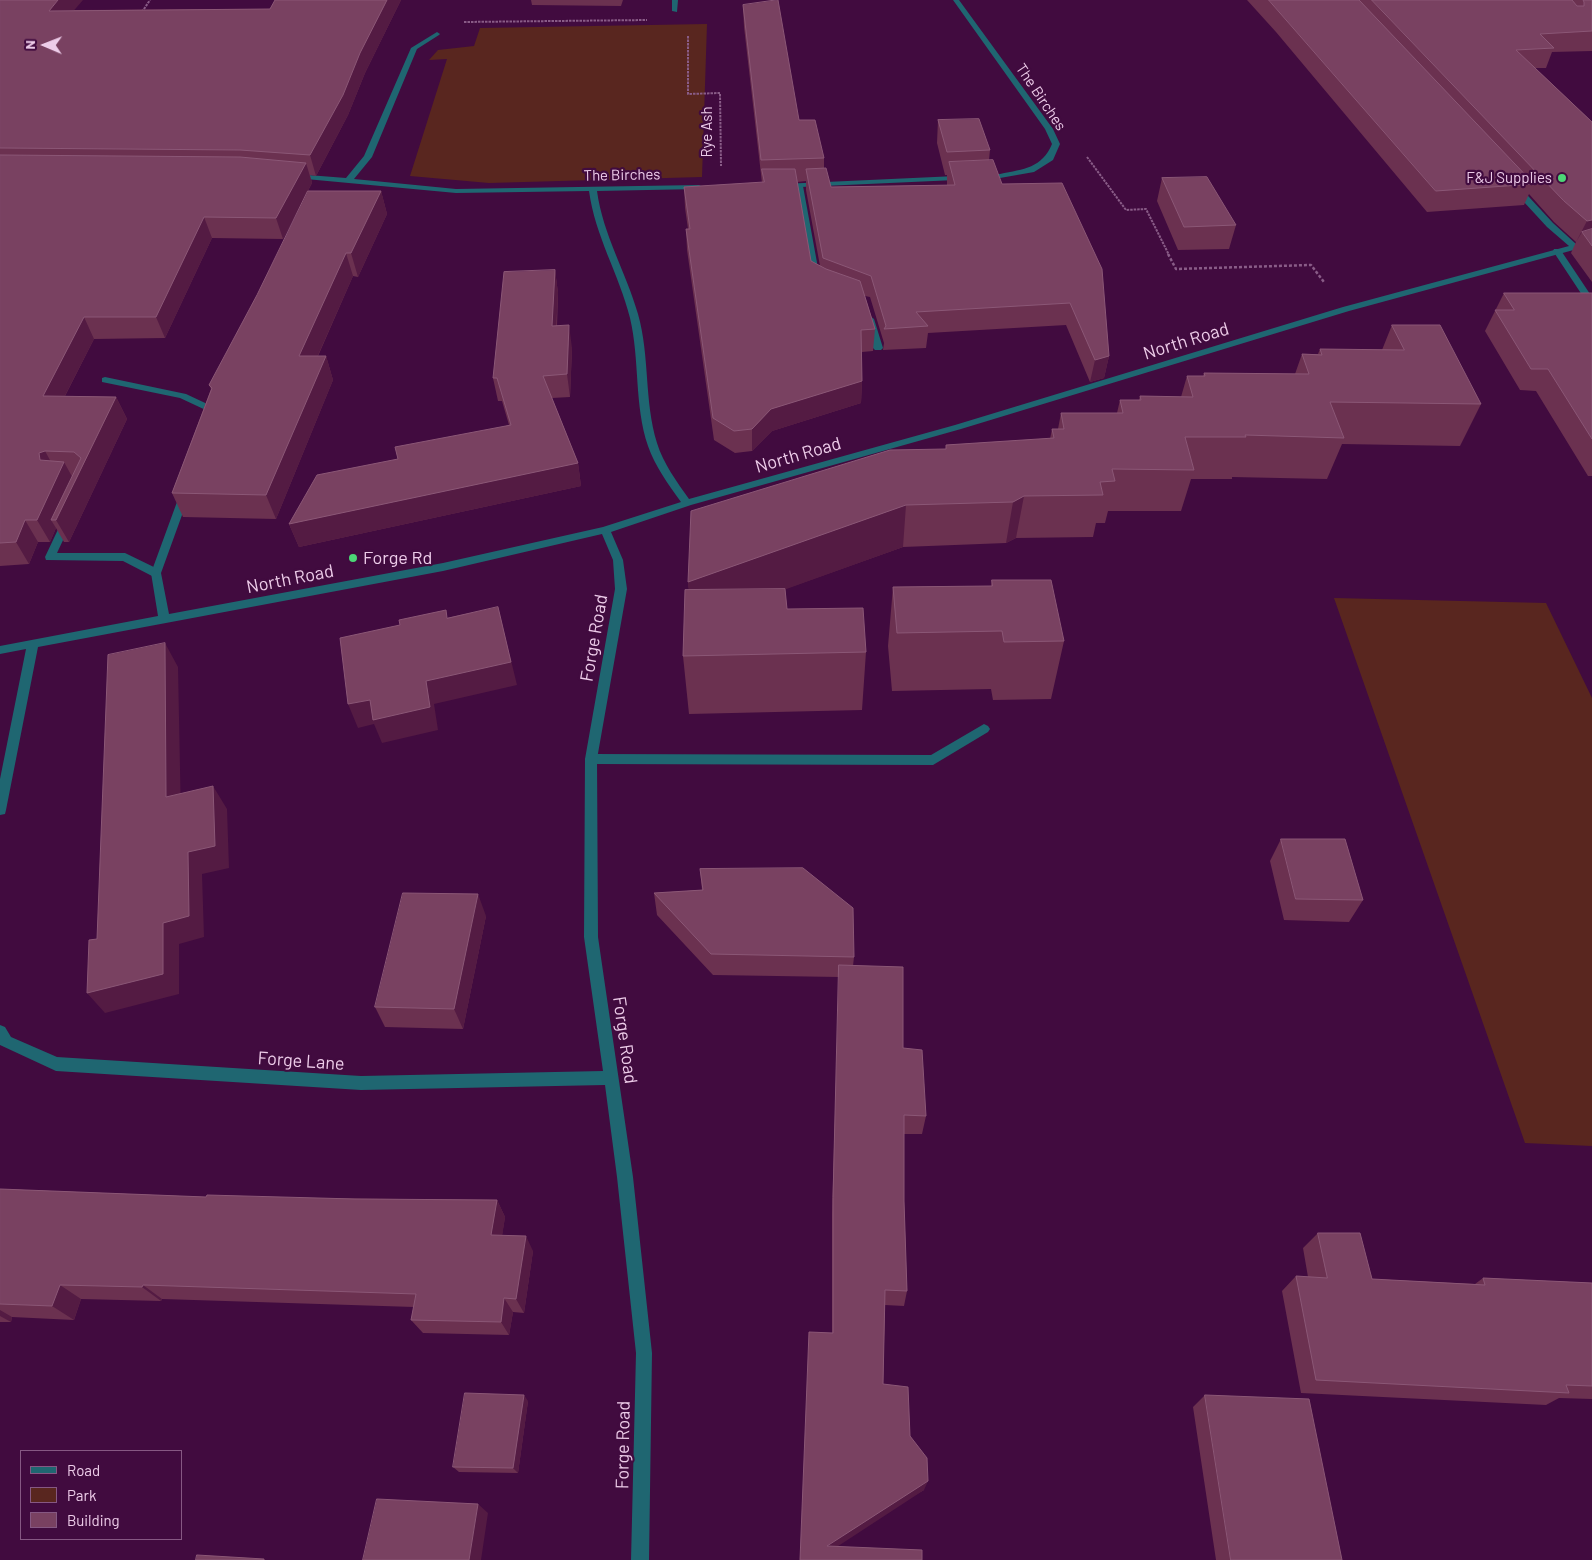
<!DOCTYPE html>
<style>
body{margin:0}
#map{position:relative;width:1592px;height:1560px;overflow:hidden;background:#410b3f;font-family:Barlow,sans-serif}
canvas{display:block}
.legend{position:absolute;left:20px;top:1450px;width:162px;height:90px;box-sizing:border-box;background:#410b3f;border:1px solid #865883;margin:0;padding:6px 9px;list-style:none;font-size:15px;color:#edcce9}
.legend li{display:flex;align-items:center;gap:10px;height:25px}
.legend b{width:25px;border:1px solid #865883}
.north{position:absolute;left:20px;top:20px;width:50px;height:50px;-webkit-text-stroke:4px #410b3f;paint-order:stroke;rotate:271deg;font-size:14px;font-weight:700;line-height:20px;text-align:center;color:#edcce9}
.north::after{content:'';display:block;margin:auto;width:18px;height:22px;background:#edcce9;clip-path:polygon(50% 0,100% 100%,50% 72%,0 100%)}
</style>
<div id="map">
<canvas width="1592" height="1560"></canvas>
<ul class="legend">
<li><b style="height:6px;background:#1f6671"></b>Road</li>
<li><b style="height:14px;background:#59261f"></b>Park</li>
<li><b style="height:14px;background:#794161"></b>Building</li>
</ul>
<div class="north">N</div>
</div>
<script>
const g = document.querySelector('canvas').getContext('2d');
g.lineJoin = 'round';
function fill(path, color) { g.fillStyle = color; g.fill(path, 'evenodd'); }
function trace(path, color, width, dash) { g.strokeStyle = color; g.lineWidth = width; g.lineCap = dash ? 'butt' : 'round'; g.setLineDash(dash || []); g.stroke(path); }
function write(font, color, halo, rows, align = 'center') {
  g.font = font + ' Barlow,sans-serif'; g.lineWidth = 4.5; g.setLineDash([]); g.textBaseline = 'middle'; g.strokeStyle = halo; g.fillStyle = color; for (const [text, x, y, turn = 0] of rows) {
    g.save(); g.translate(x, y); g.rotate((+turn || 0) * Math.PI / 180); g.textAlign = isNaN(turn) ? turn : align; if (halo) g.strokeText(text, 0, 0); g.fillText(text, 0, 0); g.restore();
  }
}
fill(new Path2D(`
 M 707,24 L 702,177 L 489,183 L 410,176 L 447,59 L 429,60 L 438,50 L 474,46 L 480,28 Z
 M 1334,598 L 1546,603 L 1592,698 L 1592,1146 L 1525,1143 Z`), '#59261f');
trace(new Path2D(`
 M 142,12 L 150,0
 M 464,22 L 647,20
 M 688,36 L 688,94 L 720,93 L 721,166
 M 1087,157 L 1126,210 L 1146,209 L 1169,255`), '#895c87', 2, [2.5, 1]);
trace(new Path2D(`
 M 1168,254 L 1176,269 L 1311,265 L 1324,282`), '#895c87', 2.5, [3, 2]);
fill(new Path2D(`
 M 796,184 L 803,186 L 820,279 L 816,282 L 812,279 Z
 M 1554,249 L 1560,249 L 1592,297 L 1592,307 L 1588,304 L 1553,251 Z
 M 870,316 L 874,319 L 883,348 L 881,350 L 875,350 L 873,348 L 866,319 Z
 M 67,518 L 72,521 L 57,553 L 125,553 L 160,570 L 161,573 L 160,576 L 152,576 L 123,561 L 46,560 L 45,557 L 62,521 Z
 M 984,724 L 988,726 L 990,729 L 988,732 L 933,765 L 591,764 L 587,762 L 585,759 L 587,756 L 591,754 L 931,755 Z`), '#1f6671');
fill(new Path2D(`
 M 672,0 L 678,0 L 677,12 L 672,11 Z
 M 953,0 L 959,0 L 1053,129 L 1060,144 L 1053,160 L 1034,172 L 1000,178 L 779,188 L 778,186 L 782,184 L 1000,174 C 1024,169 1042,168 1052,144 L 1045,129 Z
 M 437,32 L 440,34 L 439,35 L 417,49 L 372,157 L 354,179 L 456,189 L 699,185 L 703,187 L 699,189 L 597,191 C 603,235 626,272 638,314 C 650,356 644,401 657,443 C 663,463 677,482 689,499 L 955,425 L 1343,307 L 1569,246 L 1547,227 L 1512,189 L 1512,185 L 1518,185 L 1553,223 L 1576,244 L 1592,239 L 1592,245 L 1349,311 L 961,429 L 691,505 L 611,532 L 623,560 L 627,589 L 597,759 L 598,937 L 633,1177 L 652,1353 L 649,1560 L 631,1560 L 636,1353 L 617,1177 L 605,1085 L 361,1090 L 56,1071 L 0,1045 L 0,1025 L 5,1027 L 11,1037 L 57,1057 L 361,1076 L 603,1071 L 584,937 L 585,759 L 615,589 L 613,560 L 602,534 L 443,571 L 38,647 L 6,810 L 5,814 L 0,815 L 0,779 L 26,649 L 0,654 L 0,646 L 158,616 L 151,573 L 181,491 L 189,491 L 190,493 L 161,573 L 169,614 L 443,563 L 603,527 L 681,502 C 668,484 655,466 648,446 C 634,405 640,360 630,318 C 619,274 595,236 589,191 L 456,193 L 295,178 L 291,176 L 295,174 L 346,178 L 364,156 L 411,48 Z
 M 105,377 L 186,394 L 218,409 L 220,411 L 217,418 L 211,418 L 210,412 L 180,398 L 102,382 L 102,378 Z`), '#1f6671');
fill(new Path2D(`
 M 0,0 L 74,10 L 270,9 L 275,0 L 401,0 L 365,73 L 348,115 L 316,176 L 310,175 L 312,183 L 283,239 L 212,238 L 165,338 L 94,339 L 65,396 L 116,397 L 127,419 L 69,542 L 64,542 L 56,528 L 50,542 L 38,542 L 29,564 L 0,566 Z
 M 531,0 L 623,0 L 621,6 L 532,5 Z
 M 1247,0 L 1592,0 L 1592,51 L 1552,52 L 1546,68 L 1535,68 L 1592,122 L 1592,282 L 1571,253 L 1576,242 L 1554,222 L 1529,194 L 1524,205 L 1427,212 L 1276,32 Z
 M 743,5 L 799,120 L 824,158 L 824,168 L 831,187 L 947,185 L 947,175 L 945,175 L 937,143 L 938,120 L 990,150 L 989,160 L 1002,184 L 1109,356 L 1104,378 L 1090,382 L 1066,325 L 928,333 L 926,348 L 883,350 L 884,343 L 870,297 L 865,296 L 875,329 L 873,351 L 862,352 L 862,381 L 861,403 L 772,431 L 752,451 L 735,453 L 714,440 L 687,250 L 686,229 L 688,229 L 685,208 L 684,187 L 762,183 L 744,27 ZM 806,181 L 806,190 L 820,266 L 811,261 L 797,182 Z
 M 1162,178 L 1236,225 L 1229,249 L 1178,250 L 1157,201 Z
 M 381,191 L 387,214 L 358,277 L 353,276 L 318,356 L 326,356 L 333,380 L 276,519 L 183,517 L 172,493 L 211,389 L 209,385 Z
 M 555,270 L 558,293 L 557,326 L 572,348 L 570,397 L 552,398 L 578,463 L 581,486 L 299,547 L 289,524 L 398,459 L 509,425 L 502,401 L 498,401 L 493,378 Z
 M 1504,293 L 1592,293 L 1592,476 L 1588,476 L 1536,391 L 1520,390 L 1485,331 Z
 M 1392,325 L 1481,404 L 1460,446 L 1342,444 L 1327,479 L 1232,477 L 1232,479 L 1191,479 L 1181,511 L 1108,511 L 1105,523 L 1096,523 L 1093,537 L 1016,538 L 1006,543 L 903,547 L 785,589 L 787,609 L 866,652 L 862,710 L 689,714 L 683,656 L 689,590 L 688,582 L 946,449 L 946,445 L 1050,439 L 1052,429 L 1058,429 L 1061,413 L 1117,413 L 1120,400 L 1139,400 L 1140,396 L 1181,397 L 1187,376 L 1203,376 L 1204,373 L 1295,374 L 1302,354 L 1318,354 L 1320,349 L 1382,350 Z
 M 992,580 L 1064,641 L 1051,699 L 993,700 L 991,689 L 892,691 L 888,646 L 893,587 L 991,586 Z
 M 1281,839 L 1363,900 L 1349,922 L 1284,920 L 1270,861 Z
 M 700,869 L 854,957 L 853,966 L 903,1048 L 926,1116 L 922,1134 L 904,1134 L 904,1201 L 907,1291 L 904,1306 L 885,1305 L 883,1384 L 910,1436 L 924,1490 L 800,1560 L 832,1333 L 832,1214 L 839,977 L 713,975 L 657,915 L 654,893 L 702,890 Z
 M 486,916 L 463,1029 L 385,1027 L 375,1007 Z
 M 0,1189 L 206,1197 L 497,1200 L 505,1217 L 502,1235 L 533,1251 L 524,1313 L 513,1312 L 509,1335 L 423,1333 L 411,1320 L 414,1307 L 162,1299 L 161,1301 L 81,1299 L 74,1320 L 12,1317 L 11,1322 L 0,1322 Z
 M 1318,1233 L 1372,1279 L 1475,1284 L 1483,1278 L 1592,1283 L 1592,1399 L 1559,1398 L 1546,1405 L 1301,1393 L 1282,1291 L 1296,1276 L 1308,1277 L 1303,1248 Z
 M 1205,1395 L 1342,1560 L 1216,1560 L 1193,1407 Z
 M 528,1401 L 518,1473 L 459,1472 L 453,1467 Z`), '#6b3150');
fill(new Path2D(`
 M 58,0 L 83,0 L 57,30 L 49,11 Z
 M 387,0 L 401,0 L 365,73 L 348,115 L 316,176 L 310,155 L 360,53 Z
 M 306,163 L 312,183 L 283,239 L 276,218 Z
 M 381,191 L 387,214 L 358,277 L 351,253 Z
 M 204,217 L 212,238 L 165,338 L 156,317 Z
 M 1592,220 L 1592,238 L 1582,232 L 1576,242 L 1587,221 Z
 M 346,253 L 353,276 L 307,380 L 299,356 Z
 M 555,270 L 558,293 L 555,349 L 552,326 Z
 M 84,317 L 94,339 L 54,417 L 43,396 Z
 M 569,325 L 572,348 L 570,397 L 567,374 Z
 M 326,356 L 333,380 L 276,519 L 266,495 Z
 M 1109,356 L 1104,378 L 1090,382 L 1095,360 Z
 M 862,381 L 861,403 L 772,431 L 752,451 L 752,429 L 771,409 Z
 M 116,397 L 127,419 L 69,542 L 56,520 L 51,520 L 56,528 L 50,542 L 37,520 L 64,462 L 75,482 Z
 M 45,451 L 57,473 L 40,460 L 39,453 Z
 M 578,463 L 581,486 L 299,547 L 289,524 Z
 M 1024,496 L 1016,538 L 1006,543 L 1013,502 Z
 M 906,505 L 903,547 L 692,623 L 688,582 Z
 M 25,520 L 38,542 L 29,564 L 16,542 Z
 M 498,607 L 517,685 L 434,704 L 438,730 L 382,743 L 374,724 L 358,728 L 348,704 L 370,700 L 426,681 Z
 M 165,643 L 178,667 L 181,819 L 166,797 Z
 M 213,786 L 227,809 L 229,868 L 202,874 L 204,937 L 179,944 L 179,994 L 105,1013 L 87,993 L 188,852 Z
 M 478,894 L 486,916 L 463,1029 L 454,1009 Z
 M 497,1200 L 505,1217 L 500,1250 L 491,1235 Z
 M 526,1236 L 533,1251 L 524,1313 L 516,1299 Z
 M 60,1285 L 81,1299 L 74,1320 L 52,1306 Z
 M 143,1285 L 162,1299 L 161,1301 L 142,1287 Z
 M 504,1298 L 513,1312 L 509,1335 L 501,1322 Z
 M 0,1310 L 12,1317 L 11,1322 L 0,1316 Z
 M 524,1395 L 528,1401 L 518,1473 L 513,1468 Z
 M 928,1481 L 924,1490 L 826,1554 L 827,1546 Z
 M 478,1504 L 488,1513 L 481,1560 L 469,1560 Z`), '#541b43');
const building = new Path2D(`
 M 0,0 L 58,0 L 49,11 L 270,9 L 275,0 L 387,0 L 360,53 L 343,95 L 310,155 L 240,150 L 0,148 Z
 M 778,0 L 799,120 L 815,120 L 824,158 L 761,160 L 743,5 Z
 M 1269,0 L 1359,0 L 1534,184 L 1436,191 Z
 M 1372,0 L 1572,0 L 1577,6 L 1584,6 L 1584,2 L 1583,0 L 1592,0 L 1592,31 L 1540,34 L 1554,48 L 1516,50 L 1592,122 L 1592,220 L 1587,221 L 1564,201 Z
 M 979,119 L 990,150 L 947,152 L 938,120 Z
 M 0,155 L 240,157 L 306,163 L 276,218 L 204,217 L 156,317 L 84,317 L 43,396 L 116,397 L 56,520 L 51,520 L 81,458 L 74,452 L 45,451 L 39,453 L 40,460 L 64,462 L 37,520 L 25,520 L 16,542 L 0,543 Z
 M 993,160 L 1002,184 L 1062,183 L 1102,269 L 1109,356 L 1095,360 L 1070,303 L 916,312 L 928,326 L 884,329 L 886,326 L 871,276 L 823,258 L 806,169 L 826,168 L 831,187 L 955,185 L 949,162 Z
 M 762,169 L 795,169 L 811,261 L 826,269 L 860,281 L 875,329 L 861,330 L 862,381 L 771,409 L 752,429 L 734,431 L 713,418 L 686,229 L 690,229 L 684,187 L 764,182 Z
 M 1207,177 L 1236,225 L 1184,227 L 1162,178 Z
 M 308,191 L 381,191 L 351,253 L 346,253 L 299,356 L 326,356 L 266,495 L 172,493 L 212,388 L 209,385 L 257,295 Z
 M 1592,229 L 1592,246 L 1582,232 Z
 M 555,270 L 552,326 L 569,325 L 567,374 L 543,376 L 578,463 L 289,524 L 317,475 L 398,459 L 395,447 L 511,425 L 497,378 L 493,378 L 504,272 Z
 M 1504,293 L 1592,293 L 1592,439 L 1548,369 L 1531,369 L 1495,310 L 1514,310 Z
 M 1392,325 L 1440,325 L 1481,404 L 1330,402 L 1344,438 L 1245,435 L 1246,437 L 1185,437 L 1194,470 L 1112,469 L 1115,481 L 1100,482 L 1103,495 L 1024,496 L 1013,502 L 906,505 L 688,582 L 691,511 L 890,450 L 946,449 L 946,445 L 1054,438 L 1052,429 L 1064,429 L 1061,413 L 1123,413 L 1120,400 L 1141,400 L 1140,396 L 1193,397 L 1187,376 L 1205,376 L 1204,373 L 1309,374 L 1302,354 L 1322,355 L 1320,349 L 1404,350 Z
 M 992,580 L 1051,580 L 1064,641 L 1004,642 L 1002,631 L 897,633 L 893,587 L 992,586 Z
 M 785,589 L 787,609 L 863,608 L 866,652 L 683,656 L 685,590 Z
 M 498,607 L 511,662 L 426,681 L 430,707 L 373,720 L 370,700 L 348,704 L 340,638 L 400,625 L 399,620 L 446,610 L 447,618 Z
 M 165,643 L 166,797 L 213,786 L 215,846 L 188,852 L 189,916 L 163,923 L 163,974 L 87,993 L 89,940 L 97,939 L 108,655 Z
 M 1281,839 L 1345,839 L 1363,900 L 1296,899 Z
 M 803,868 L 853,908 L 854,957 L 711,954 L 654,893 L 703,890 L 700,869 Z
 M 403,893 L 478,894 L 454,1009 L 375,1007 Z
 M 839,965 L 903,967 L 903,1048 L 922,1050 L 926,1116 L 904,1115 L 904,1201 L 907,1291 L 885,1290 L 883,1384 L 908,1387 L 910,1436 L 927,1458 L 928,1481 L 827,1546 L 922,1550 L 922,1560 L 800,1560 L 809,1332 L 833,1333 L 833,1198 Z
 M 0,1189 L 206,1197 L 207,1195 L 355,1199 L 497,1200 L 491,1235 L 526,1236 L 516,1299 L 504,1298 L 501,1322 L 411,1320 L 416,1294 L 143,1285 L 142,1287 L 60,1285 L 52,1306 L 0,1304 Z
 M 1318,1233 L 1360,1233 L 1372,1279 L 1485,1285 L 1483,1278 L 1592,1283 L 1592,1386 L 1566,1385 L 1569,1393 L 1316,1380 L 1296,1276 L 1327,1278 Z
 M 465,1393 L 524,1395 L 513,1468 L 453,1467 Z
 M 1205,1395 L 1309,1399 L 1342,1560 L 1231,1560 Z
 M 377,1499 L 478,1504 L 469,1560 L 363,1560 Z
 M 197,1555 L 264,1559 L 264,1560 L 196,1560 Z`);
fill(building, '#794161');
trace(building, '#8b5776', 1);
for (const [x, y, r, color] of [
 [1562,178,5,"#4cd676"],
 [353,558,5,"#4cd676"]
]) { const dot = new Path2D(); dot.arc(x, y, r, 0, 2 * Math.PI); g.fillStyle = color; g.fill(dot); trace(dot, '#410b3f', 2); }
write('15px', '#edcce9', '#410b3f', [
 ["The Birches",1041,97,56],
 ["Rye Ash",707,132,-90],
 ["The Birches",622,175,-1]
]);
write('15px', '#edcce9', '#410b3f', [
 ["F&J Supplies",1552,178]
], 'right');
write('18px', '#edcce9', '#410b3f', [
 ["North Road",1186,341,-17],
 ["North Road",798,455,-16],
 ["North Road",290,579,-11],
 ["Forge Road",594,638,-80],
 ["Forge Road",625,1040,82],
 ["Forge Lane",301,1061,4],
 ["Forge Road",623,1445,-89]
]);
write('18px', '#edcce9', '#410b3f', [
 ["Forge Rd",363,558]
], 'left');
</script>
